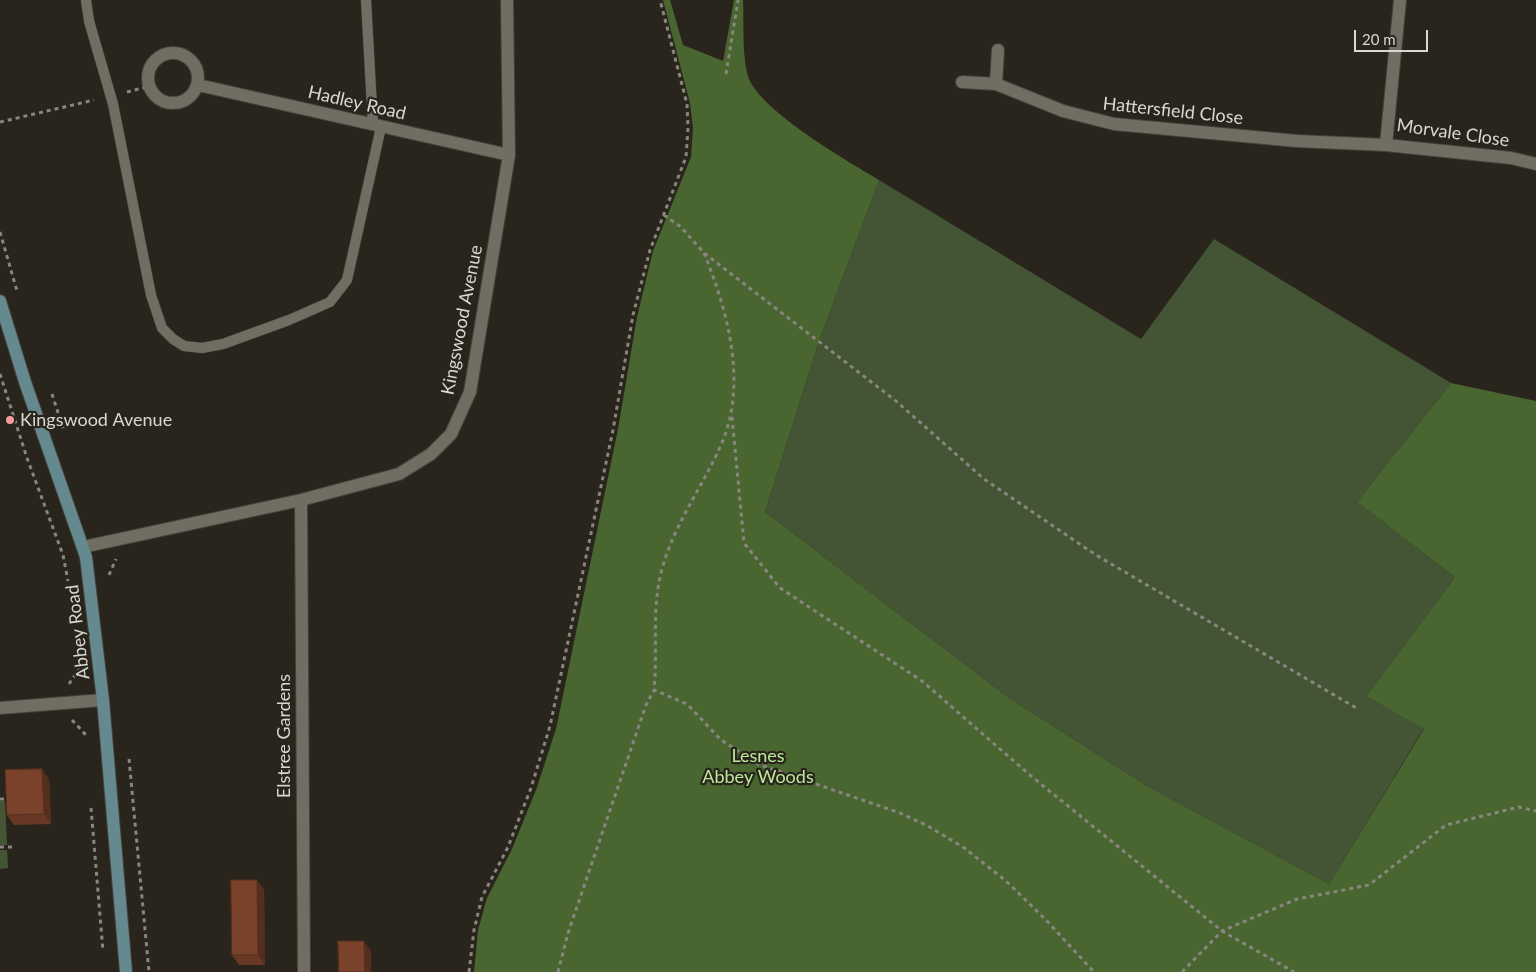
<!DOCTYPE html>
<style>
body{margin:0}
#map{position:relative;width:1536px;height:972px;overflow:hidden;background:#29251d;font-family:Lato,sans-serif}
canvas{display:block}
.scale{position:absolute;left:1354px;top:30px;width:74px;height:22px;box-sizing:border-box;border:2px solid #d9d7d1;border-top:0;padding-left:6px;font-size:15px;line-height:18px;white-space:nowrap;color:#d9d7d1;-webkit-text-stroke:4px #29251d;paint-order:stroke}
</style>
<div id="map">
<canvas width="1536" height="972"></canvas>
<div class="scale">20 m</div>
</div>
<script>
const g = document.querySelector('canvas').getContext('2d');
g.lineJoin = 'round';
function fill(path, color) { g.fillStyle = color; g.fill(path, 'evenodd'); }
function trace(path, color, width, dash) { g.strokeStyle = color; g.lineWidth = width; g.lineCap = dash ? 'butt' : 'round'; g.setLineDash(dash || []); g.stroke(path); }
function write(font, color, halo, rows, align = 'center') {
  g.font = font + ' Lato,sans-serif'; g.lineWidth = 4.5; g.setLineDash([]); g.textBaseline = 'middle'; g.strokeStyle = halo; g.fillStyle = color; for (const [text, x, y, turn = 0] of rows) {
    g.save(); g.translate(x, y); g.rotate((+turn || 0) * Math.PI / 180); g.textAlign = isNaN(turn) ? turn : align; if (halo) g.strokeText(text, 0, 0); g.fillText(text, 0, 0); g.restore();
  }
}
fill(new Path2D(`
 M 879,180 L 1141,339 L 1214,239 L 1451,383 L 1357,502 L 1455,577 L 1368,695 L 1424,728 L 1329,884 L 1147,786 L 1009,698 L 765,512 L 819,341 Z
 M 0,801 L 5,801 L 7,845 L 0,845 Z
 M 0,850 L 7,850 L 8,868 L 0,869 Z`), '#435535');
fill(new Path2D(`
 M 663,0 L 670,0 L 683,45 L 723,61 L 734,0 L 743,0 C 744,23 742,50 747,73 C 754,108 848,161 879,180 L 819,341 L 765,512 L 1009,698 L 1147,786 L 1329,884 L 1424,729 L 1367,696 L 1455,577 L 1357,502 L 1451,383 L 1536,401 L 1536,972 L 474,972 L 478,930 L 487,898 L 512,849 L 536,790 L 556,729 L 618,429 L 637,317 L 653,251 L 691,157 L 693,128 L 690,103 Z`), '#496631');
const lane = new Path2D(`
 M 86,0 L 89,21 L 113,104 L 151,295 L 162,328 L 173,339 L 184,346 L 202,348 L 223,344 L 289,320 L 330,302 L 347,280 L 381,127
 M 366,0 L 373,125`);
const street = new Path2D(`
 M 1400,0 L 1386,145 L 1511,158 L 1536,164
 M148 78a25 25 0 1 1 50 0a25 25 0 1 1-50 0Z
 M 962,82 L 996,84 L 1063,111 L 1114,124 L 1297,141 L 1386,145
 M 996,84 L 998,50
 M 198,85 L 509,155
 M 301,500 L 304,972
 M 83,547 L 301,500 L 399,474 L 431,454 L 451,434 L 470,392 L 509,155 L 507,0
 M 0,708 L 103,700`);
const secondary = new Path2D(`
 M 0,301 L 25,382 L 86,557 L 103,700 L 126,972`);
trace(lane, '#45423c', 11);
trace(street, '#45423c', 14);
trace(secondary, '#45423c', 14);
trace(new Path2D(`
 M 726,74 L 738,0
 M 127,92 L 150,86
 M 0,122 L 94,100
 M 664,215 L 681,227 L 704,253 L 896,401 L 984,479 L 1096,555 L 1358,709
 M 0,232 L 17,291
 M 704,253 C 728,312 748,384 721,445 C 702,488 675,522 662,569 C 651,609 658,649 654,690 L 687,704 L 721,740 L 758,764 L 900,813 L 926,825 L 963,847 L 1006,881 L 1046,920 L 1094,972
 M 0,374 L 27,458 L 63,555 L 68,581
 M 52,394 L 64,431
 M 732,417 L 744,543 L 780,588 L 922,681 L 1031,776 L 1222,931 L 1294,972
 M 109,575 L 116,559
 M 69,684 L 80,668
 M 72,720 L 86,735
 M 129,759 L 149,972
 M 0,799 L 9,799
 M 91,808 L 103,951
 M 0,847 L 14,847
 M 469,972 L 474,930 L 482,897 L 508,847 L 531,788 L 550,726 L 613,430 L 633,315 L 650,250 L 686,157 L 688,128 L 687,104 L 660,0
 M 558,972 L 568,933 L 646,705 L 654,690
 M 1182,972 L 1222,931 L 1297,899 L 1369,885 L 1446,825 L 1519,807 L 1536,811`), '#89867f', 3, [4, 4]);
trace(lane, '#716d63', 10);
trace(street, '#716d63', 12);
trace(secondary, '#64898f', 12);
fill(new Path2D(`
 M 49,779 L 51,824 L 14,825 L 7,815 Z
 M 264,890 L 265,965 L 239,965 L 232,955 Z`), '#693925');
fill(new Path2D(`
 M 42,769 L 49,779 L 51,824 L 44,814 Z
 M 257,880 L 264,890 L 265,965 L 258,955 Z
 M 364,941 L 371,951 L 371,972 L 365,972 Z`), '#552e1e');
const building = new Path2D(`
 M 42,769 L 44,814 L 7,815 L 5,770 Z
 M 231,880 L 257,880 L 258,955 L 232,955 Z
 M 338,941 L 364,941 L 365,972 L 339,972 Z`);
fill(building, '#7a422b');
trace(building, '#552e1e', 1);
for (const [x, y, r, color] of [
 [10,420,5,"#f59b9e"]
]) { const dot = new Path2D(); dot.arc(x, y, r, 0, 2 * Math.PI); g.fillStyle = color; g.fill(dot); trace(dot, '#29251d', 2); }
write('18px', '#d9d7d1', '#29251d', [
 ["Hadley Road",357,103,13],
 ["Hattersfield Close",1173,111,6],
 ["Morvale Close",1453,133,8],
 ["Kingswood Avenue",462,320,-79],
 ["Abbey Road",78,632,-97],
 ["Elstree Gardens",284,736,-90]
]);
write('18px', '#d9d7d1', '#29251d', [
 ["Kingswood Avenue",20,420]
], 'left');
write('18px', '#bce999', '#29251d', [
 ["Lesnes",758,756],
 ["Abbey Woods",758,777]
]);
</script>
